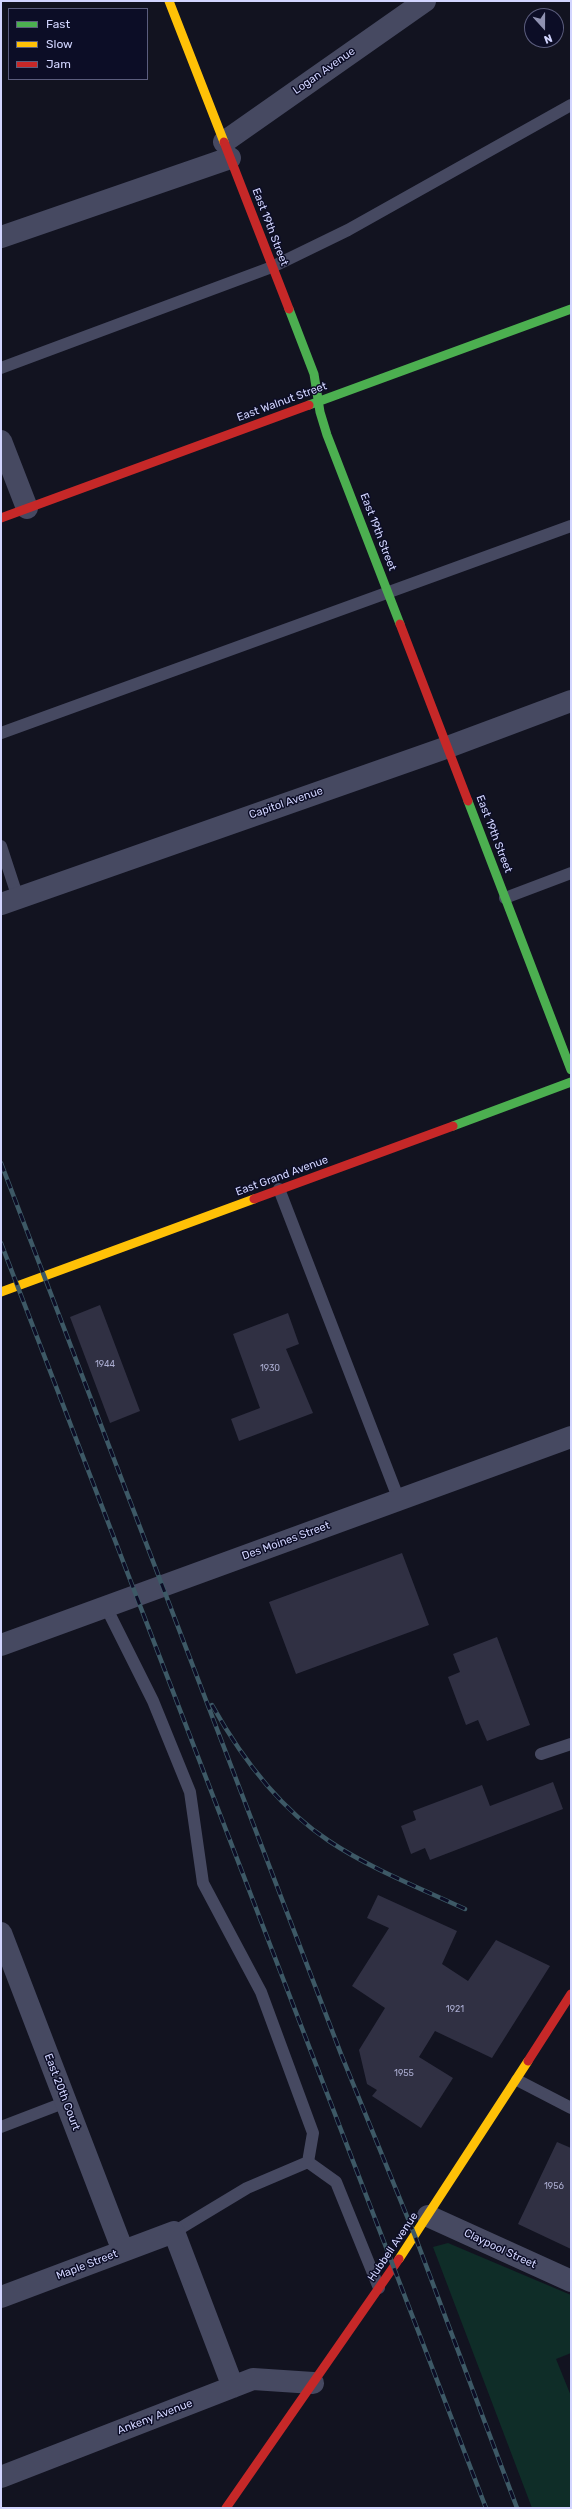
<!DOCTYPE html>
<style>
body{margin:0}
#map{position:relative;width:572px;height:2509px;overflow:hidden;background:#121320;font-family:Rubik,sans-serif}
canvas{display:block}
.frame{position:absolute;inset:0;border:2px solid #d2d5ff;pointer-events:none}
.legend{position:absolute;left:8px;top:8px;width:140px;height:72px;box-sizing:border-box;background:#0c0d26;border:1px solid #5b5d7d;margin:0;padding:5px 7px;list-style:none;font-size:12px;color:#d2d5ff}
.legend li{display:flex;align-items:center;gap:8px;height:20px}
.legend b{width:20px;border:1px solid #5b5d7d}
.north{position:absolute;left:524px;top:8px;width:40px;height:40px;box-sizing:border-box;background:#0c0d26;border:1px solid #5b5d7d;border-radius:50%;rotate:159deg;font-size:11px;font-weight:700;line-height:16px;text-align:center;color:#d2d5ff}
.north::after{content:'';display:block;margin:auto;width:14px;height:18px;background:#8f91b1;clip-path:polygon(50% 0,100% 100%,50% 72%,0 100%)}
</style>
<div id="map">
<canvas width="572" height="2509"></canvas>
<div class="frame"></div>
<ul class="legend">
<li><b style="height:5px;background:#4caf50"></b>Fast</li>
<li><b style="height:5px;background:#ffc107"></b>Slow</li>
<li><b style="height:5px;background:#c62828"></b>Jam</li>
</ul>
<div class="north">N</div>
</div>
<script>
const g = document.querySelector('canvas').getContext('2d');
g.lineJoin = 'round';
function fill(path, color) { g.fillStyle = color; g.fill(path, 'evenodd'); }
function trace(path, color, width, dash) { g.strokeStyle = color; g.lineWidth = width; g.lineCap = dash ? 'butt' : 'round'; g.setLineDash(dash || []); g.stroke(path); }
function write(font, color, halo, rows, align = 'center') {
  g.font = font + ' Rubik,sans-serif'; g.lineWidth = 3; g.setLineDash([]); g.textBaseline = 'middle'; g.strokeStyle = halo; g.fillStyle = color; for (const [text, x, y, turn = 0] of rows) {
    g.save(); g.translate(x, y); g.rotate((+turn || 0) * Math.PI / 180); g.textAlign = isNaN(turn) ? turn : align; if (halo) g.strokeText(text, 0, 0); g.fillText(text, 0, 0); g.restore();
  }
}
fill(new Path2D(`
 M 448,2243 L 571,2295 L 571,2353 L 556,2359 L 571,2396 L 571,2508 L 532,2508 L 433,2247 Z`), '#0f2d28');
fill(new Path2D(`
 M 100,1305 L 140,1411 L 110,1423 L 70,1317 Z
 M 288,1313 L 299,1344 L 286,1349 L 313,1413 L 239,1441 L 231,1419 L 260,1408 L 233,1334 Z
 M 402,1553 L 429,1625 L 296,1674 L 269,1602 Z
 M 497,1637 L 530,1725 L 487,1741 L 478,1720 L 466,1725 L 448,1677 L 460,1672 L 453,1654 Z
 M 553,1782 L 563,1809 L 430,1860 L 425,1848 L 411,1854 L 401,1826 L 416,1820 L 413,1811 L 482,1785 L 490,1806 Z
 M 378,1895 L 457,1931 L 442,1964 L 468,1981 L 496,1940 L 550,1966 L 492,2058 L 435,2031 L 419,2057 L 453,2078 L 421,2128 L 372,2096 L 377,2090 L 367,2084 L 359,2050 L 385,2008 L 352,1986 L 389,1928 L 367,1918 Z
 M 557,2142 L 571,2148 L 571,2249 L 518,2224 Z`), '#303043');
trace(new Path2D(`
 M 1,368 L 272,267 L 348,230 L 571,105
 M 1,733 L 571,526
 M 1,846 L 18,898
 M 505,898 L 571,873
 M 279,1189 L 399,1500
 M 106,1607 L 153,1701 L 190,1792 L 203,1883 L 261,1992 L 313,2133 L 308,2162
 M 541,1754 L 571,1744
 M 517,2080 L 571,2108
 M 1,2127 L 66,2102
 M 174,2232 L 247,2188 L 308,2162 L 336,2182 L 379,2288`), '#464961', 12);
trace(new Path2D(`
 M 224,142 L 425,1
 M 1,237 L 230,158
 M 1,441 L 27,508
 M 1,904 L 448,747 L 571,701
 M 1,1645 L 571,1437
 M 1,1933 L 123,2251
 M 428,2216 L 571,2281
 M 1,2297 L 174,2232 L 233,2387
 M 1,2477 L 253,2379 L 313,2383`), '#464961', 22);
trace(new Path2D(`
 M 289,309 L 314,374 L 320,412 L 327,435 L 400,624
 M 309,405 L 571,309
 M 468,801 L 571,1070
 M 453,1126 L 571,1082`), '#4caf50', 9);
trace(new Path2D(`
 M 169,1 L 224,142
 M 1,1292 L 254,1199
 M 399,2259 L 528,2061`), '#ffc107', 9);
trace(new Path2D(`
 M 224,142 L 289,309
 M 1,518 L 309,405
 M 400,624 L 468,801
 M 254,1199 L 453,1126
 M 528,2061 L 571,1994
 M 226,2508 L 399,2259`), '#c62828', 9);
const rail = new Path2D(`
 M 1,1163 L 341,2054 L 415,2236 L 517,2508
 M 1,1243 L 486,2508
 M 212,1705 C 241,1757 279,1808 329,1841 C 371,1869 420,1888 465,1909`);
trace(rail, '#3d5966', 4.5);
trace(rail, '#0c0d26', 3, [9]);
write('9px', '#aaacd0', null, [
 ["1944",105,1364],
 ["1930",270,1368],
 ["1921",455,2009],
 ["1955",404,2073],
 ["1956",554,2186]
]);
write('11px', '#d2d5ff', '#0c0d26', [
 ["Logan Avenue",324,71,-35],
 ["East 19th Street",270,227,69],
 ["East Walnut Street",282,402,-20],
 ["East 19th Street",378,532,69],
 ["Capitol Avenue",286,803,-19],
 ["East 19th Street",494,834,69],
 ["East Grand Avenue",282,1176,-20],
 ["Des Moines Street",286,1541,-20],
 ["East 20th Court",62,2092,69],
 ["Hubbell Avenue",393,2247,-56],
 ["Claypool Street",500,2249,25],
 ["Maple Street",87,2265,-21],
 ["Ankeny Avenue",155,2417,-21]
]);
</script>
